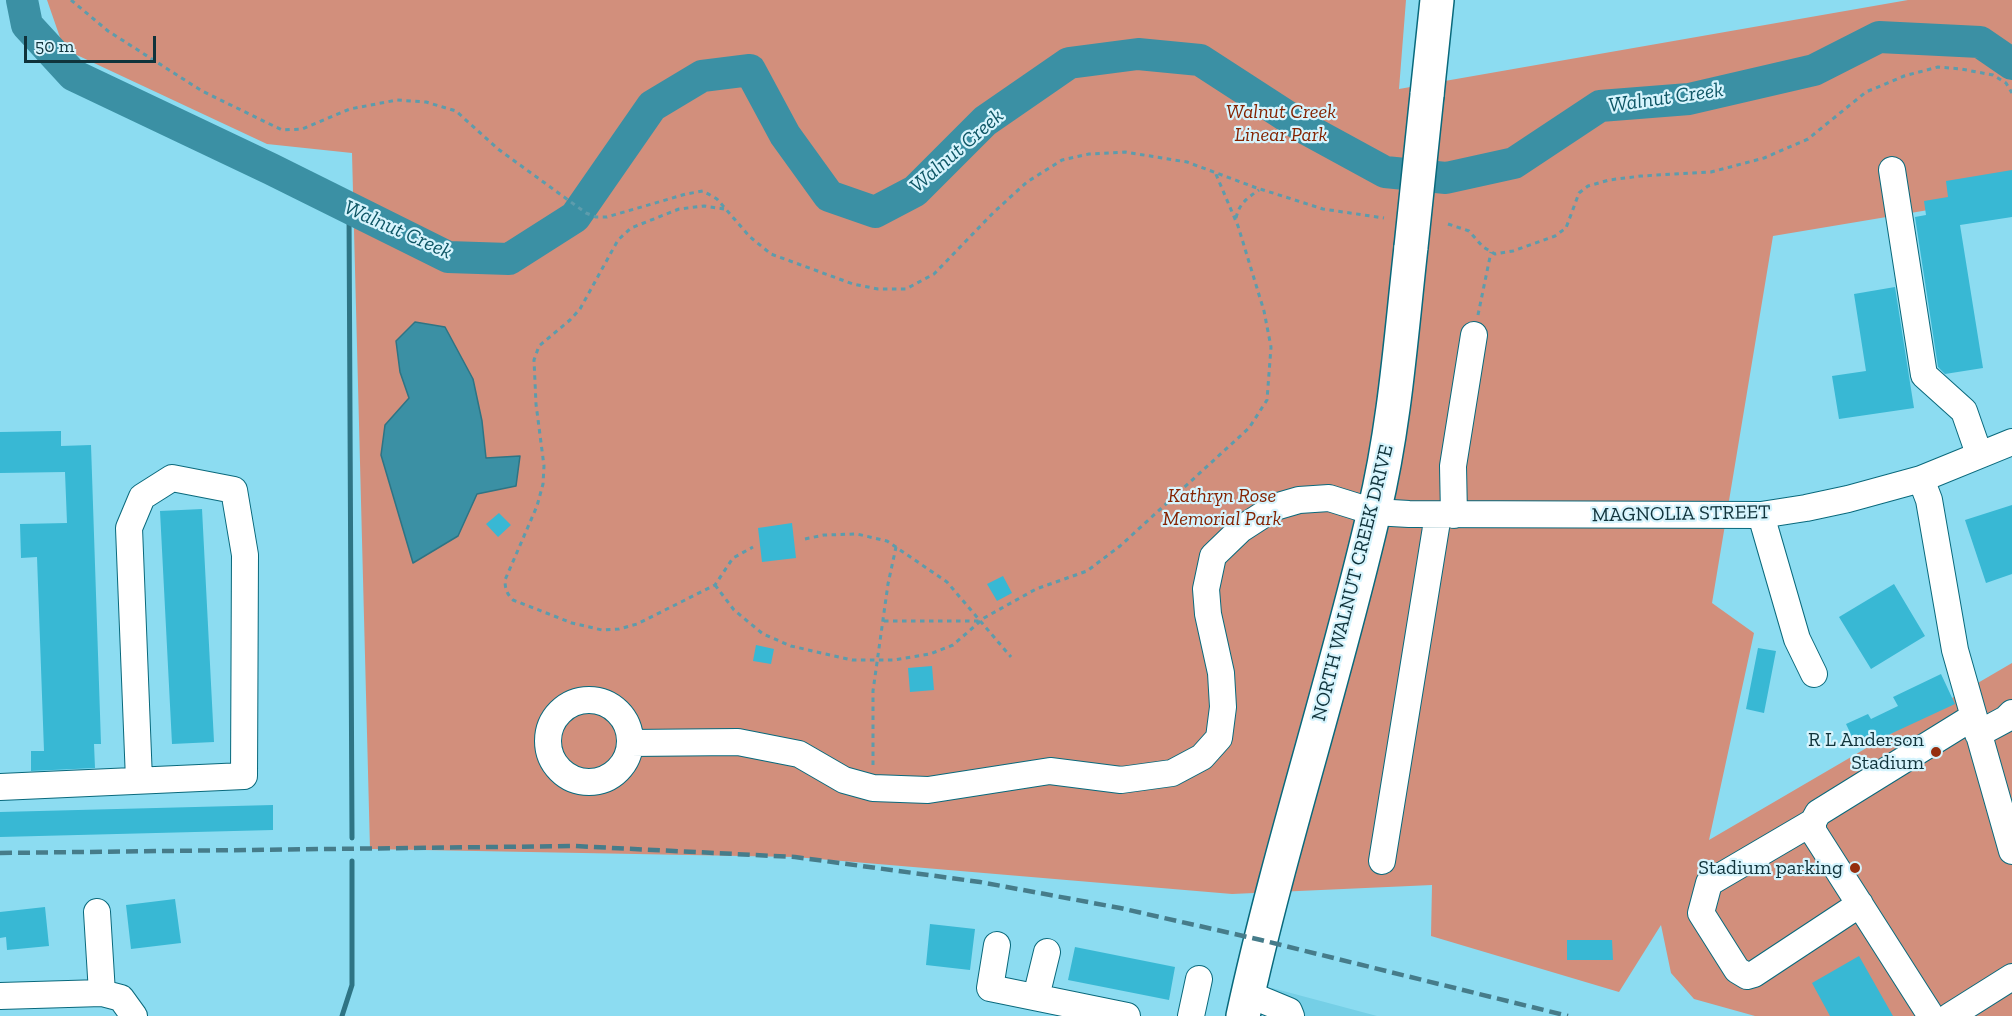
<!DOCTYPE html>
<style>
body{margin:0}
#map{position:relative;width:2012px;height:1016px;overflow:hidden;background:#8cdcf1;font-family:"Zilla Slab",serif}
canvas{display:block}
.scale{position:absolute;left:24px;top:36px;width:132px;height:27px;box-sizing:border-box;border:3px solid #10333b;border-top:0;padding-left:8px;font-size:18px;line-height:21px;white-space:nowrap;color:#10333b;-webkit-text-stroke:4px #d6f4fd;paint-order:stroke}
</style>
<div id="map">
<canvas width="2012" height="1016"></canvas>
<div class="scale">50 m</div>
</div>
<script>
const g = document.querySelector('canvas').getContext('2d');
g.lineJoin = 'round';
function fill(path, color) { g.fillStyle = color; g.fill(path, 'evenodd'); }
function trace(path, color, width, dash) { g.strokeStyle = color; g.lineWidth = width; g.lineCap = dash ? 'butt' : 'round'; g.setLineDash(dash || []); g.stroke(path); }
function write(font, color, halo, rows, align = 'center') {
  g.font = font + ' "Zilla Slab",serif'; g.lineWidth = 4.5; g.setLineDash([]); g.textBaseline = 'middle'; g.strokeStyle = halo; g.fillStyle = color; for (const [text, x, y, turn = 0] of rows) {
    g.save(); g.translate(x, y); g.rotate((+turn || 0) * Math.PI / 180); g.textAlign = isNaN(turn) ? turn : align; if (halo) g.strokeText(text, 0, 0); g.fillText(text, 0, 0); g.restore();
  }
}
fill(new Path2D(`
 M 1272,988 L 1377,1016 L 1265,1016 Z`), '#75cfe6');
fill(new Path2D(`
 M 47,0 L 1406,0 L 1399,89 L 1908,0 L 2012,0 L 2012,196 L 1773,236 L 1712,603 L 1754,633 L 1709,840 L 2012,663 L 2012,1016 L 1755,1016 L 1694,999 L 1671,973 L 1661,925 L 1619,992 L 1431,936 L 1432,885 L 1232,894 L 795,857 L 370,849 L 352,153 L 267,144 L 64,49 Z`), '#d28f7c');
const water = new Path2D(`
 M 415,322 L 445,327 L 473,379 L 482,421 L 486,458 L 520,456 L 516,486 L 477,494 L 458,536 L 413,563 L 381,455 L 385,425 L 409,398 L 400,372 L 396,341 Z`);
fill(water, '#3b90a4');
trace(water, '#2e7484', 1.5);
trace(new Path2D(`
 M 349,208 L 352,838
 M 342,1016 L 352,985 L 352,861`), '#2e7484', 5);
trace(new Path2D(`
 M 22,0 L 27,25 L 73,75 L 271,169 L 448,257 L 509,259 L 575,217 L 652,106 L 702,76 L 750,70 L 785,135 L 829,196 L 875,212 L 915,191 L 985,121 L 1069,63 L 1138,54 L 1200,60 L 1308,130 L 1385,172 L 1446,178 L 1514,163 L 1600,106 L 1689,99 L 1814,70 L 1879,37 L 1980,42 L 2012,64`), '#3b90a4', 32);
fill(new Path2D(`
 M 2012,170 L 2012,217 L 1960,225 L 1983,368 L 1945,374 L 1938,367 L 1915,217 L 1926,215 L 1924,201 L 1948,197 L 1946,181 Z
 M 1895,287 L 1914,408 L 1839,419 L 1832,376 L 1866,371 L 1854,294 Z
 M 61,431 L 61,446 L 91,445 L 101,744 L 94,744 L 95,768 L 31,771 L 31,751 L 44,751 L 37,557 L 21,558 L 20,524 L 67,523 L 65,472 L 0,473 L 0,432 Z
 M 2012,505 L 2012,574 L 1986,583 L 1965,520 Z
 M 202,509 L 214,742 L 172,744 L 160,511 Z
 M 499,513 L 511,525 L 498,537 L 486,524 Z
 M 792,523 L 796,558 L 762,562 L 758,528 Z
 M 1003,576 L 1012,593 L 997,601 L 987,584 Z
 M 1894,584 L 1925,636 L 1871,669 L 1839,617 Z
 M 756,645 L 774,649 L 771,664 L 753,661 Z
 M 1758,648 L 1776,651 L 1764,713 L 1746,709 Z
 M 932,666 L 934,690 L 910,692 L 908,668 Z
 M 1941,674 L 1955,704 L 1858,749 L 1846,724 L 1868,714 L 1871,719 L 1898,706 L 1893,697 Z
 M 273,805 L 273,830 L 0,837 L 0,812 Z
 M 175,899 L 181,943 L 131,949 L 126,905 Z
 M 45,907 L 49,946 L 7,950 L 6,937 L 0,938 L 0,912 Z
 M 930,924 L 975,929 L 970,970 L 926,965 Z
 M 1567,940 L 1612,940 L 1613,960 L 1567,960 Z
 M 1075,947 L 1175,967 L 1169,1000 L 1068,980 Z
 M 1859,956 L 1893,1016 L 1830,1016 L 1812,983 Z`), '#38b8d4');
const minor = new Path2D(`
 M 1892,170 L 1924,375 L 1964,411 L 1979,454
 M 1921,479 L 1929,500 L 1955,650 L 2012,851
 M 1454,515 L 1453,466 L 1474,335
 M 1761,515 L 1797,639 L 1814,674
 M548 741a41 41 0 1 1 82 0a41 41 0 1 1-82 0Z
 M 1978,734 L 2006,719 L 2012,713
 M 630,743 L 738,742 L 799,754 L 844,780 L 873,788 L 928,790 L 1050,771 L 1121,780 L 1172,773 L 1202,757 L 1219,738 L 1223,707 L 1221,673 L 1208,614 L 1206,589 L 1213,556 L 1241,529 L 1275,507 L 1299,500 L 1329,498 L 1374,512 L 1409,514 L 1761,515 L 1806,508 L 1848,499 L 1921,479 L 2012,442
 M 0,787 L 244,776 L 245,555 L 234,490 L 172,478 L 142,497 L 129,528 L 139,780
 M 1813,822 L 1709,883 L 1701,913 L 1737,970 L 1747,976 L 1754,974 L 1860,904
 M 1382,861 L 1438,515
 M 97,912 L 102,993
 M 997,945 L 990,988 L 1127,1016
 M 1248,994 L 1289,1011 L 1291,1016
 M 0,996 L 102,993 L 121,998 L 134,1016
 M 1036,997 L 1047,952
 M 1191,1016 L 1199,979
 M 1931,1016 L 1813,831 L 1813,822 L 1818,813 L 1973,717
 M 1950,1016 L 2012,977`);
const major = new Path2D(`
 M 1427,95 L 1437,0
 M 1243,1016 C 1280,846 1335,681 1374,512 C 1395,425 1401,336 1411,247`);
trace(minor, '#09697c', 28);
trace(major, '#09697c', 36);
trace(new Path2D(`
 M 71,0 L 108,31 L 202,91 L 282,130 L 302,129 L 350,109 L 397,100 L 426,102 L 456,111 L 498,149 L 586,213 L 596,217 L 607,217 L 686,194 L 703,191 L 717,199 L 750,237 L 771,254 L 853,284 L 878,289 L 906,289 L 934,274 L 994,212 L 1027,182 L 1062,160 L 1089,154 L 1125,152 L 1187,162 L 1254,187 L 1323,209 L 1384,218
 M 724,209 L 704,206 L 679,209 L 631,228 L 618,240 L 580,309 L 570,320 L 539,346 L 534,360 L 536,404 L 544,466 L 543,484 L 537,506 L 505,580 C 505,589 507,594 513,600 L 572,623 L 602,630 L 619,629 L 637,624 L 715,585 L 733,558 L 753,547
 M 1236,218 C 1239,204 1247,198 1259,190
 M 1448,224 L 1469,231 L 1483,247 L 1495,254 L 1513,251 L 1555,236 L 1566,228 L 1579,193 L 1588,186 L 1609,180 L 1641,176 L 1711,172 L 1764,158 L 1808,139 L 1866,92 L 1904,76 L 1938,67 L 1961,69 L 1993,75 L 2006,83 L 2012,93
 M 1478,315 L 1491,252
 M 805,539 L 824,535 L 857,534 L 887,541 L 947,582 L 1011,657
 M 715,585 L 734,610 L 763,634 L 791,646 L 852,660 L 894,660 L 930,654 L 953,645 L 984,618 L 1036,589 L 1087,571 L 1120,546 L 1249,428 L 1267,400 L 1271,347 L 1264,311 L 1238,226 L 1215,172
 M 884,621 L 981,621
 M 873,765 L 873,691 L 888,584 L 896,547`), '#5d9cac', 3, [4.5, 4.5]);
trace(minor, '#fff', 26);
trace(major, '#fff', 33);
trace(new Path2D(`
 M 0,853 L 574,846 L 795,857 L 980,882 L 1120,908 L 1261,940 L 1568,1016`), '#467c8a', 4.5, [12, 6]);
const majorBridge = new Path2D(`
 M 1411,247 L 1427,95`);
trace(majorBridge, '#09697c', 36, []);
trace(majorBridge, '#fff', 33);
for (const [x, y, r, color] of [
 [1936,752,6,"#952e0e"],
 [1855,868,6,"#952e0e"]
]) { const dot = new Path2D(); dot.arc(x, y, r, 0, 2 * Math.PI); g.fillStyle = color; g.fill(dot); trace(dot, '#d6f4fd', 2); }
write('italic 20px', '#842200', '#d6f4fd', [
 ["Walnut Creek",1281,112],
 ["Linear Park",1281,135],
 ["Kathryn Rose",1222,496],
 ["Memorial Park",1222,519]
]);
write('20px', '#10333b', '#d6f4fd', [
 ["MAGNOLIA STREET",1681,514,-1],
 ["NORTH WALNUT CREEK DRIVE",1353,583,-76]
]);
write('20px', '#10333b', '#d6f4fd', [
 ["R L Anderson",1924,740],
 ["Stadium",1924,763],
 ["Stadium parking",1843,868]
], 'right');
write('italic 21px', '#0e5665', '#d6f4fd', [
 ["Walnut Creek",1666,98,-8],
 ["Walnut Creek",957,151,-41],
 ["Walnut Creek",398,230,24]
]);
</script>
